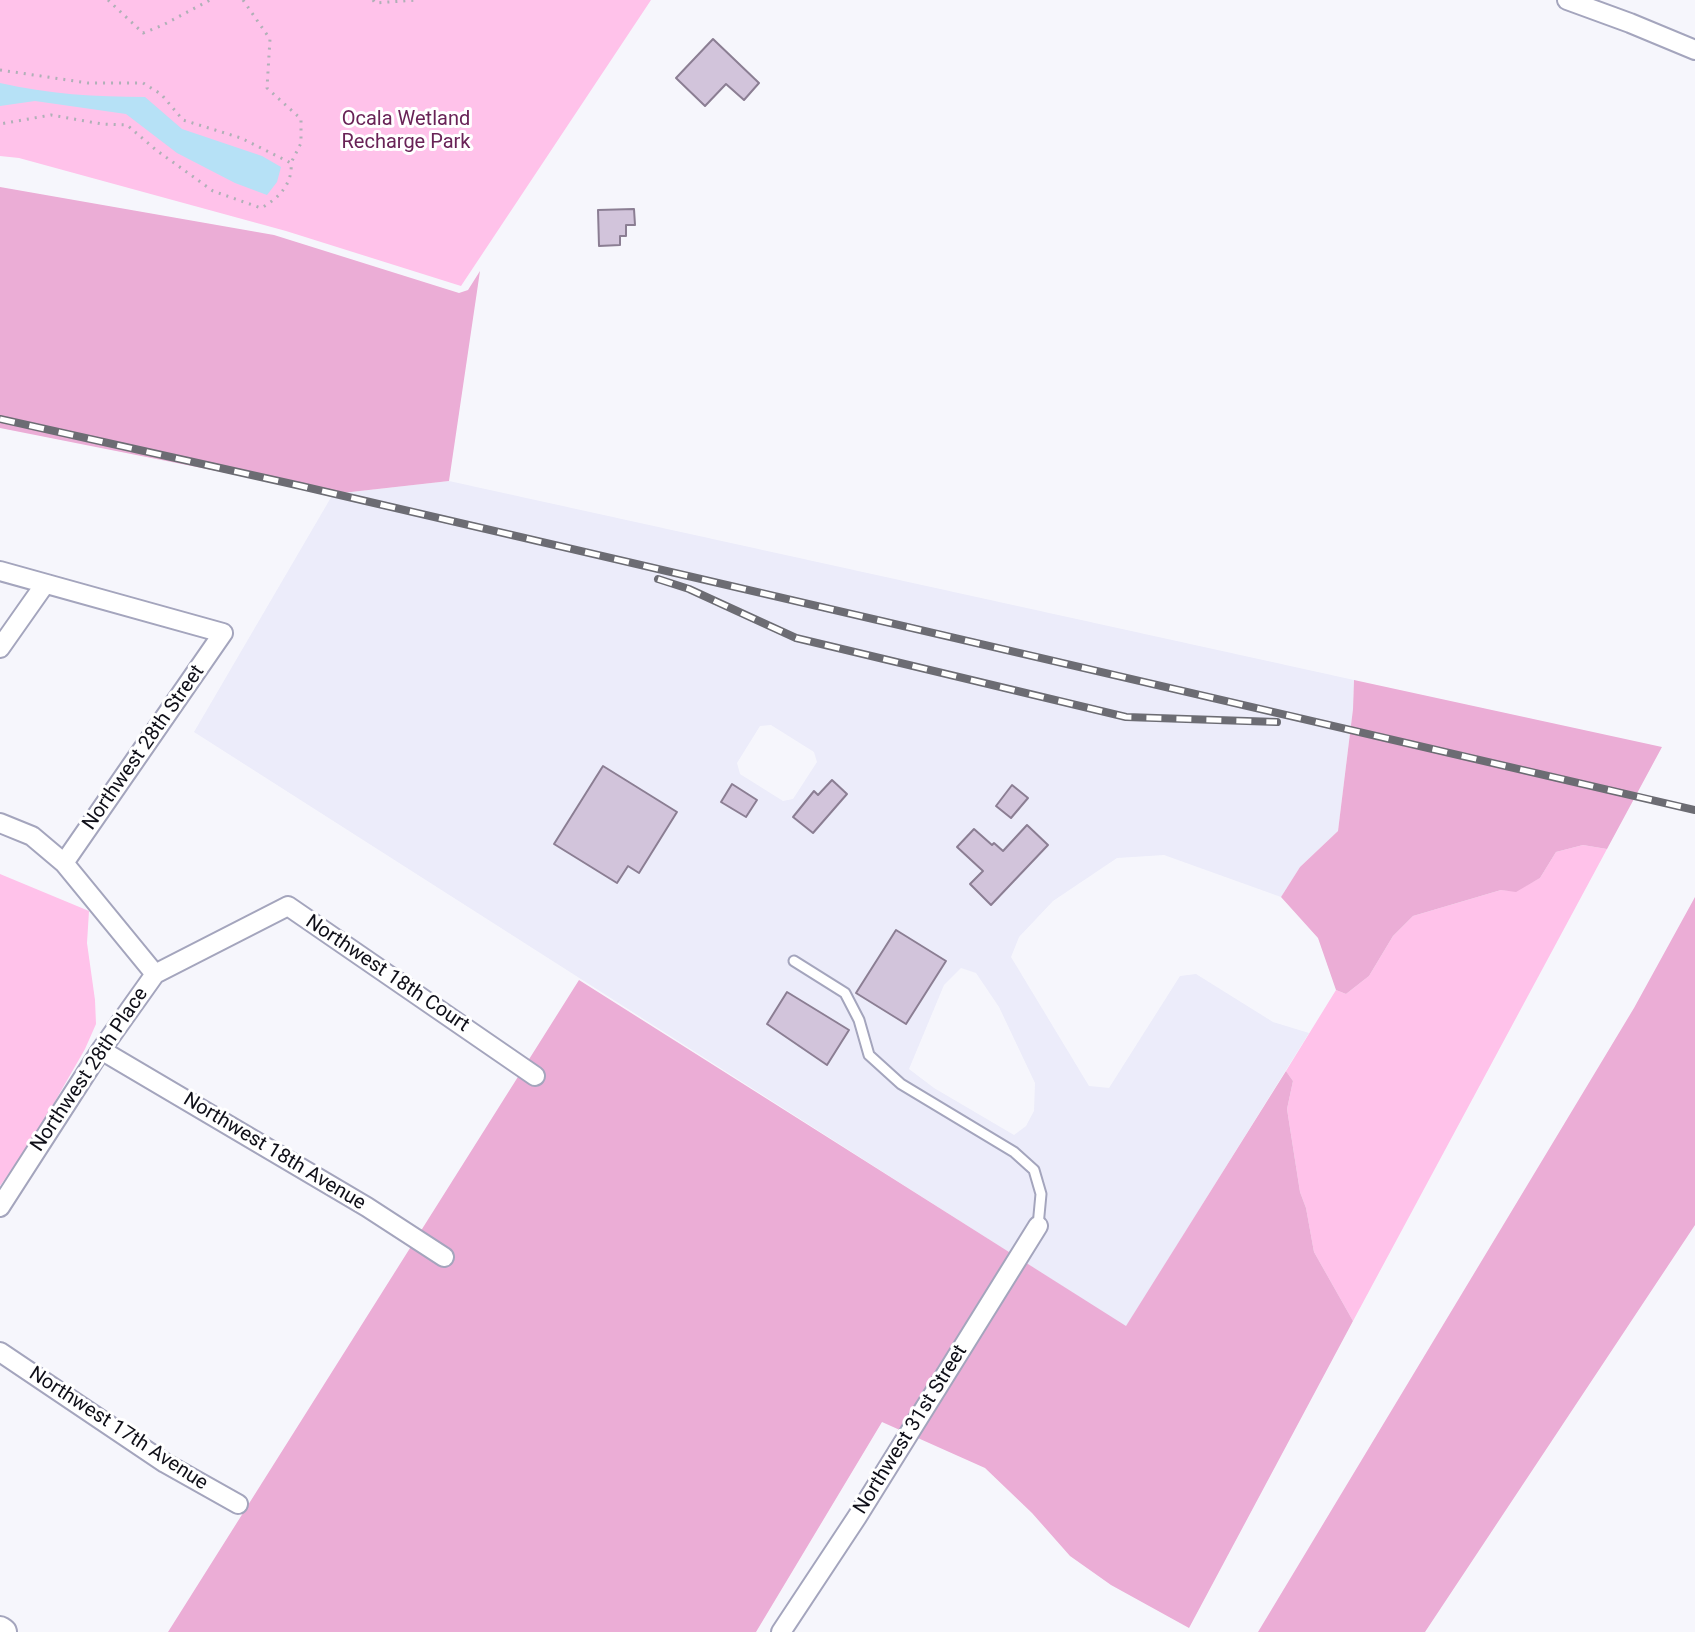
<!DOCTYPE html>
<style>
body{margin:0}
canvas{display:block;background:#f6f6fc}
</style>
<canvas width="1695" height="1632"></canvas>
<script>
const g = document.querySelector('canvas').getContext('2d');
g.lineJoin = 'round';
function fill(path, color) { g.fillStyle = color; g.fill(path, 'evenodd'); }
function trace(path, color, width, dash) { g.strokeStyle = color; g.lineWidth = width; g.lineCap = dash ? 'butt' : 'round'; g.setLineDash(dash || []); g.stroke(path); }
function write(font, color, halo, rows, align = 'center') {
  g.font = font + ' Roboto,sans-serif'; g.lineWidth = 6; g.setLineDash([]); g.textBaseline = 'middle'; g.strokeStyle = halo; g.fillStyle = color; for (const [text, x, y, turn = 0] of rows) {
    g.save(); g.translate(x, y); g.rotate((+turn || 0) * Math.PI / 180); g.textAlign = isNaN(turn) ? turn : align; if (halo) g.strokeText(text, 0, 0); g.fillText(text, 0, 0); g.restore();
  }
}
fill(new Path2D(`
 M 449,481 L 1354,680 L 1353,709 L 1338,831 L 1300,867 L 1281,897 L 1164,855 L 1117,858 L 1053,901 L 1019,937 L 1011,957 L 1089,1086 L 1109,1088 L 1180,976 L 1196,974 L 1273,1022 L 1309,1033 L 1126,1327 L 194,732 L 333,494 ZM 771,725 L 814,752 L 817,762 L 793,799 L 783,801 L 740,774 L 737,763 L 760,726 ZM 961,968 L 976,973 L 999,1007 L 1035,1083 L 1034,1111 L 1026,1126 L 1014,1135 L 934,1088 L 909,1069 L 944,985 Z`), '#ececfa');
fill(new Path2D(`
 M 0,0 L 651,0 L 461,286 L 286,231 L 19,158 L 0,156 Z
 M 1583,845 L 1607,849 L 1353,1321 L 1314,1252 L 1306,1208 L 1300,1192 L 1287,1109 L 1293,1081 L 1286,1071 L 1336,990 L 1346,994 L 1369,976 L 1393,936 L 1413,916 L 1501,890 L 1516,891 L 1540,878 L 1556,852 Z
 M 0,874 L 89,911 L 87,943 L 95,1000 L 96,1024 L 85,1049 L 34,1138 L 0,1186 Z`), '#ffc2ea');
fill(new Path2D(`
 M 0,187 L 274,235 L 459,293 L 468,290 L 480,271 L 449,481 L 333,494 L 0,428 Z
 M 1354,680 L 1662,747 L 1607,849 L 1583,845 L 1556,852 L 1540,878 L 1516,892 L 1501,890 L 1413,916 L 1393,936 L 1369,976 L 1346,994 L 1336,990 L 1318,938 L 1281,897 L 1300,867 L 1338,831 L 1353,709 Z
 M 1695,897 L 1695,1225 L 1425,1632 L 1258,1632 L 1634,1008 Z
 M 579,980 L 1126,1326 L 1286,1071 L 1293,1081 L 1287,1109 L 1300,1192 L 1306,1208 L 1314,1252 L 1353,1321 L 1189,1628 L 1111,1585 L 1070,1556 L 1032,1513 L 985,1468 L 882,1422 L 756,1632 L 168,1632 Z`), '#ebadd6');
fill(new Path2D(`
 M 0,83 C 48,94 96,97 145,97 L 182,129 L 262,156 L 281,167 L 277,182 L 267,195 L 235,183 L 177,153 L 126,114 L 35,101 L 0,106 Z`), '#b6e1f6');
const building = new Path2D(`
 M 713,39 L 759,83 L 744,100 L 726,84 L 705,106 L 676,78 Z
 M 634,209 L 635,225 L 626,225 L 626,236 L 620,236 L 620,245 L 599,246 L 598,210 Z
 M 603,766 L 677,812 L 639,873 L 628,866 L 617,883 L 554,844 Z
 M 832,780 L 847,794 L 813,833 L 793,817 L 814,791 L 818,795 Z
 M 732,784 L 757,800 L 746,817 L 721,802 Z
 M 1012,785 L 1028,798 L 1011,818 L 996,806 Z
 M 1027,825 L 1048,845 L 991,905 L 970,884 L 983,871 L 957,847 L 974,829 L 992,845 L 994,843 L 1003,851 Z
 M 896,930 L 946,961 L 906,1024 L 856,993 Z
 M 787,992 L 849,1030 L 827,1065 L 767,1024 Z`);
fill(building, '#d2c4db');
trace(building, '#8b7e93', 2);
const lane = new Path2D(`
 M 794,961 L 845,993 L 859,1020 L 869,1055 L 901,1084 L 1014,1152 L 1034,1170 L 1041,1194 L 1038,1226`);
const street = new Path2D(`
 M 1567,0 L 1630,23 L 1695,50
 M 0,571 L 223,633 L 64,863
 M 0,648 L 45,584
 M 0,823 L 32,836 L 64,863 L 155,974
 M 101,1050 L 367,1207 L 444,1257
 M 0,1207 L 101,1050 L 155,974 L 288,906 L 535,1076
 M 0,1352 L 165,1463 L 238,1504
 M 781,1632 L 857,1517 L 1038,1226`);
const secondary = new Path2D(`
 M 0,1630 L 3,1632`);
trace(lane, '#a4a5bd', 13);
trace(street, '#a4a5bd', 22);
trace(secondary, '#a4a5bd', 30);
trace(new Path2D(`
 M 108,0 L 143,33 L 163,25 L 210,0
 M 243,0 L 270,39 L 267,88 L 301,119 L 301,143 L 291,163
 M 373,0 L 375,3 L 417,0
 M 0,70 L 88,83 L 143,83 L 161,94 L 183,120 L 241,138 L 291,163 C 293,184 278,199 261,208 L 213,191 L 156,150 L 127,125 L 102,124 L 51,115 L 0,124`), '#b0b0b7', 3, [2, 6]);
trace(lane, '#fff', 9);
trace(street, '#fff', 18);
trace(secondary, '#fff', 26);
const rail = new Path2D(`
 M 0,419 L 301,486 L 1695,810
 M 658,579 L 689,589 L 796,638 L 1126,717 L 1277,722`);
trace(rail, '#6c6c73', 8);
trace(rail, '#fff', 5, [15]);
write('20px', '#692357', '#fff', [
 ["Ocala Wetland",406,120],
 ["Recharge Park",406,143]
]);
write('20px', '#0f0f18', '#fff', [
 ["Northwest 28th Street",144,748,-55],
 ["Northwest 18th Court",387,974,34],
 ["Northwest 28th Place",90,1070,-56],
 ["Northwest 18th Avenue",274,1152,31],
 ["Northwest 17th Avenue",118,1429,33],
 ["Northwest 31st Street",911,1430,-58]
]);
</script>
